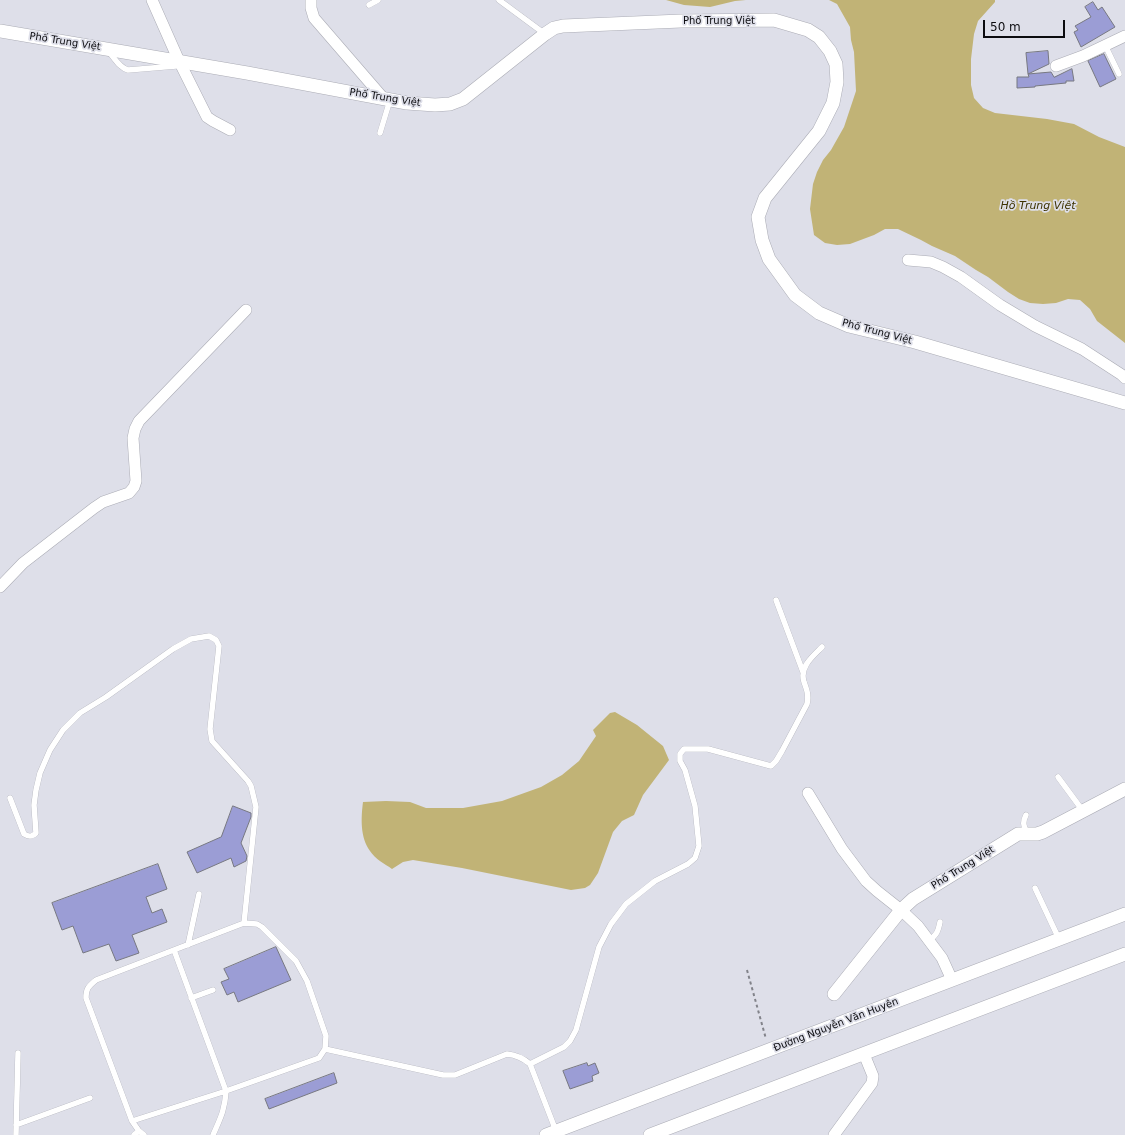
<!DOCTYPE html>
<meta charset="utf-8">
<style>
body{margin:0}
#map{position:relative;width:1125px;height:1135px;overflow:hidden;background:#dedfe9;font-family:"DejaVu Sans",sans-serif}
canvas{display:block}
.scale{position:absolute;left:983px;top:20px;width:82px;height:18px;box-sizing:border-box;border:2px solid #0b0b0f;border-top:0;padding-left:5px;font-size:12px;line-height:14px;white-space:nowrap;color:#0b0b0f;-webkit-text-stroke:3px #dedfe9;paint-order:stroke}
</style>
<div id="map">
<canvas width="1125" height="1135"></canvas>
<div class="scale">50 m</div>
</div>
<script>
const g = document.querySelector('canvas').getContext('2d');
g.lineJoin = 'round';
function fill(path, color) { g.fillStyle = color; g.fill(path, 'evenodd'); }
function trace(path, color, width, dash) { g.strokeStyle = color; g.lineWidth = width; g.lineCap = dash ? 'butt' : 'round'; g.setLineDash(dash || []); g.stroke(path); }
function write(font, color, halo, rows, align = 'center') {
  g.font = font + ' "DejaVu Sans",sans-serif'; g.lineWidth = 3.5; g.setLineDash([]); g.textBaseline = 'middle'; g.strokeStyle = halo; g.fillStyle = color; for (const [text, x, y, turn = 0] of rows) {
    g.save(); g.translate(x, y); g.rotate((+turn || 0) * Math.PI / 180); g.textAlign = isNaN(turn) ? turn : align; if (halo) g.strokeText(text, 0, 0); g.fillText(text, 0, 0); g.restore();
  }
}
fill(new Path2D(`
 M 666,0 L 746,0 L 735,1 L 710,7 L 684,5 Z
 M 829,0 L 995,0 L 995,2 L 978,21 L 974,34 L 971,59 L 971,85 L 974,98 L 983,108 L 995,113 L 1047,119 L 1074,124 L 1099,137 L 1125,147 L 1125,343 L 1097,321 L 1090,309 L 1080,300 L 1068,299 L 1056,303 L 1043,304 L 1030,303 L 1019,299 L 1008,292 L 988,277 L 976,270 L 955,256 L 932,246 L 921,240 L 898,229 L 885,229 L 874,235 L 850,244 L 837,245 L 825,243 L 814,235 L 810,209 L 813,184 L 817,172 L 823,160 L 831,150 L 844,127 L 856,91 L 854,52 L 851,40 L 850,27 L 837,4 Z
 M 615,712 L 637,725 L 663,746 L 669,760 L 643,795 L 634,815 L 622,821 L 613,832 L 598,873 L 590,885 L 585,888 L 571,890 L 462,868 L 413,860 L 403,862 L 392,869 C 385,864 375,859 370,851 C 360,837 361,818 363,802 L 386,801 L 410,802 L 426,808 L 463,808 L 502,801 L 541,787 L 562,775 L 579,761 L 596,736 L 593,730 L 610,713 Z`), '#c1b376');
const building = new Path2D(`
 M 1093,2 L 1098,10 L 1102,7 L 1115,27 L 1081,47 L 1074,32 L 1078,30 L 1075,26 L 1091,17 L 1085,7 Z
 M 1048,51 L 1049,64 L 1028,74 L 1026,53 Z
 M 1104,54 L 1116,79 L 1100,87 L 1088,61 Z
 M 1072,69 L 1074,81 L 1066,81 L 1066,83 L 1035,86 L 1035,87 L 1017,88 L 1017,77 L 1029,77 L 1028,74 L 1051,72 L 1054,77 Z
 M 233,806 L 251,813 L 251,817 L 241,843 L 247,856 L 246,861 L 234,867 L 231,858 L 197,873 L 187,852 L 221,837 Z
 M 158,864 L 167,889 L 146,897 L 152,913 L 162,909 L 167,922 L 132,935 L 139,953 L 116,961 L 109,944 L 83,953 L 73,926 L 62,930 L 52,903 Z
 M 276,947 L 291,980 L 238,1002 L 234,992 L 227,995 L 221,982 L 229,979 L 224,969 Z
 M 587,1063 L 588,1066 L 595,1063 L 599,1073 L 592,1076 L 593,1081 L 570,1089 L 563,1071 Z
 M 334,1073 L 337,1083 L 269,1109 L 265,1099 Z`);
fill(building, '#9b9dd5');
trace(building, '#777881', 1);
const service = new Path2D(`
 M 499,0 L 545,34
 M 369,5 L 378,0
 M 1105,45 L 1119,74
 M 109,52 C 115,59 120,68 128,70 L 176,66
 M 380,133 L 390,100
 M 776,600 L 803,672
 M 1058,777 L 1083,811
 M 10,798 L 24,834 C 29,837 32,837 36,833 L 34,805 L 36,790 L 40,773 L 50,750 L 63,730 L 80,713 L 106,697 L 173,649 L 191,639 L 209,636 L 216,640 L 219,646 L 210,729 L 212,741 L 248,781 L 251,786 L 256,807 L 244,923
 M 1026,815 C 1022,823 1024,826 1027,834
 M 1035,888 L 1059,939
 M 929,941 C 937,934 938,932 940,922
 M 188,945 L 199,894
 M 174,950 L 226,1091 C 225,1110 220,1119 213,1135
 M 191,998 L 213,990
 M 325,1049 L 443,1075 L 455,1075 L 507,1054 C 517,1055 523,1058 530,1064 L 556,1131
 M 530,1064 L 564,1047 L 570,1041 L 576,1030 L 599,947 L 611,924 L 626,904 L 655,881 L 688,864 L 695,858 L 699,846 L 695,806 L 685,770 L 680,761 L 680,754 L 684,749 L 708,749 L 771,766 L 776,761 L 782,751 L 807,704 C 809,696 807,690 804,682 C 799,667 813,656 822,647
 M 132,1121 L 226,1091 L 319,1058 L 325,1049 L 326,1036 L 307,981 L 296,961 L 262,927 L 257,924 L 244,923 L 96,980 C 89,986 86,988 86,998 L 132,1121 L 139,1131 L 144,1135
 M 16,1125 L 90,1098
 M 16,1135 L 18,1053
 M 134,1135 L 139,1131`);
const minor = new Path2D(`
 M 152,0 L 179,61 L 207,117 L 213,121 L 230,130
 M 311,0 L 311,8 L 314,18 L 384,99
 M 1056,66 L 1083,56 L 1125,36
 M 908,260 L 931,262 L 943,267 L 961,277 L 1000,305 L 1035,326 L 1082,349 L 1122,375 L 1125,378
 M 0,587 L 23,563 L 94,508 L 103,502 L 129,493 L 134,487 L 136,481 L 133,438 L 135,429 L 139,421 L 246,310
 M 808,793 L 842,849 L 866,881 L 877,891 L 901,910 L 918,926 L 942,958 L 952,980
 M 834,1135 L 872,1083 L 873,1076 L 864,1054`);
const tertiary = new Path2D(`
 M 0,31 L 247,73 L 407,103 L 435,105 L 450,104 L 463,99 L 545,34 L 554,28 L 563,26 L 681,21 L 774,20 L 808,30 L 819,37 L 830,51 L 836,64 L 837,82 L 833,103 L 819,131 L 765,198 L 758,217 L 762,240 L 769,259 L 795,295 L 819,313 L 849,326 L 915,342 L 1125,403
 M 834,994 L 901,910 L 913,899 L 1018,834 L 1037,834 L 1043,832 L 1125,789
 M 546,1135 L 1125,914
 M 650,1135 L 1125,954`);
trace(service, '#abacb5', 6);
trace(minor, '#abacb5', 12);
trace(tertiary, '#abacb5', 14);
trace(new Path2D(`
 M 747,970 L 766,1039`), '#82838a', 2, [3, 3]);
trace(service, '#fff', 5.5);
trace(minor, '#fff', 11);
trace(tertiary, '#fff', 13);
write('10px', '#0b0b0f', '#dedfe9', [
 ["Phố Trung Việt",719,21],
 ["Phố Trung Việt",65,42,9],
 ["Phố Trung Việt",385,98,9],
 ["Phố Trung Việt",877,332,15],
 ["Phố Trung Việt",963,868,-32],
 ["Đường Nguyễn Văn Huyên",836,1025,-21]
]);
write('italic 11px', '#3d3300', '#dedfe9', [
 ["Hồ Trung Việt",1038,206]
]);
</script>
